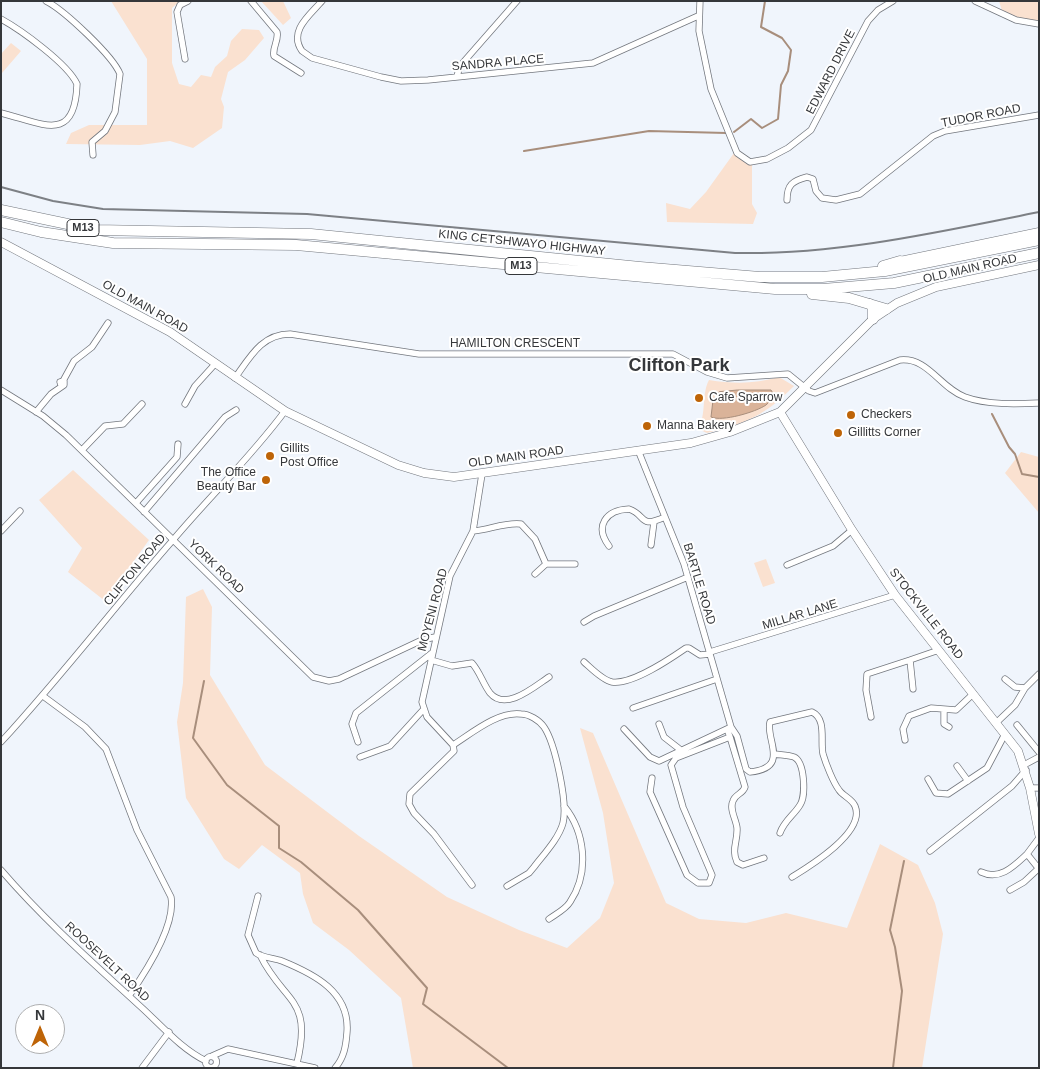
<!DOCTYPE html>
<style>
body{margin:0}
#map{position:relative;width:1040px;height:1069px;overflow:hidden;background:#f0f5fc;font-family:Arial,sans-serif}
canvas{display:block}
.frame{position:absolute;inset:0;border:2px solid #35373a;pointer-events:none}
.north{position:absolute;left:15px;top:1004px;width:50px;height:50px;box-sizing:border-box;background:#fff;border:1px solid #aeafb0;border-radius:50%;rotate:0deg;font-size:14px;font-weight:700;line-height:20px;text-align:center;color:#35373a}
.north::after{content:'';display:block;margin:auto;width:18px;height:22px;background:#be6407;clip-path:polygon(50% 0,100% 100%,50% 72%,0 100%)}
</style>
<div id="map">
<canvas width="1040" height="1069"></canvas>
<div class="frame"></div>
<div class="north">N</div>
</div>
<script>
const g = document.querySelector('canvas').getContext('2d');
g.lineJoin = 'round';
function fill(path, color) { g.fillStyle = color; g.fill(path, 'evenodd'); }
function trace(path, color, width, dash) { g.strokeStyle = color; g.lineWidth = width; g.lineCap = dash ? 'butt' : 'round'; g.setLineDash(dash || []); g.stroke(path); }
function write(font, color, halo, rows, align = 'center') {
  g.font = font + ' Arial,sans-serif'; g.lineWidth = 4; g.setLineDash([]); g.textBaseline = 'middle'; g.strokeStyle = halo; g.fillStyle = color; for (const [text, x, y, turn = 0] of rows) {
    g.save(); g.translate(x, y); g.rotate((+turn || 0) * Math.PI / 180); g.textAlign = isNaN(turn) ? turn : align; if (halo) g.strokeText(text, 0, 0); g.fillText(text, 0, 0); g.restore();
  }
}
fill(new Path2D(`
 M 111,1 L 180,1 L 172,8 L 172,63 L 179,84 L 191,87 L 201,75 L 211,77 L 215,67 L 227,56 L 231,41 L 242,29 L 259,30 L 264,38 L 245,60 L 228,72 L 221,99 L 224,107 L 222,128 L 193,148 L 170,141 L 140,145 L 66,144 L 71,133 L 89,125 L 147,125 L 147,59 Z
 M 261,1 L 283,1 L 291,18 L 283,25 Z
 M 999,1 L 1039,1 L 1039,23 L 1003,14 Z
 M 11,43 L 21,51 L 2,73 L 1,54 Z
 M 734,153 L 752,165 L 752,204 L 757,213 L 753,224 L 667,222 L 666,203 L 690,209 L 706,192 Z
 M 779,377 L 794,386 C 763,417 748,422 707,433 L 698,429 C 707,414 701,395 709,380 C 734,384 755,384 779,377 Z
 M 1021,452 L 1039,457 L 1039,513 L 1005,473 Z
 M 73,470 L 149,540 L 105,601 L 68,572 L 82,548 L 39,500 Z
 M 766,559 L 775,583 L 763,587 L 754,563 Z
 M 203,589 L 212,607 L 210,675 L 265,765 L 359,836 L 447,897 L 519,930 L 567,948 L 600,918 L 614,883 L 603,813 L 580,728 L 593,733 L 666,903 L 699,919 L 746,923 L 786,913 L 847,928 L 880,844 L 918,865 L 935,903 L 943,934 L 922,1068 L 413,1068 L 401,998 L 349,950 L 313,923 L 303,894 L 300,873 L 262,845 L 239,869 L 224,859 L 186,798 L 177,722 L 183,683 L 186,597 Z`), '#fae1d0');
const water = new Path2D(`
 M 738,390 L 771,390 L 774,395 C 771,398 769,403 766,405 C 756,412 722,422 711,417 L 713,400 L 719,392 Z`);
fill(water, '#dab399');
trace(water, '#a88e7c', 1);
trace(new Path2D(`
 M 734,132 L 751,119 L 762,128 L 778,119 L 781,85 L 788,71 L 791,50 L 782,38 L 761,27 L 765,1
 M 524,151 L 649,131 L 726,133
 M 992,414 L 1009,447 L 1015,454 L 1022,474 L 1039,477
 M 204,681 L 193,738 L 227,785 L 279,826 L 279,848 L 301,862 L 358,910 L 427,988 L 423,1004 L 508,1068
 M 893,1068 L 902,991 L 895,947 L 890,930 L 904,861`), '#a88e7c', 2);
const street = new Path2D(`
 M 46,1 C 64,10 113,56 120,74 L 115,112 L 105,131 L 92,142 L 93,155
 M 251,1 L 277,32 C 279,41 272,47 274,56 L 301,73
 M 322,1 C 310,15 288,31 302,51 L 312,58 L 381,77 L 401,81 L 428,80 L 593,63 L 698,16
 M 700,1 L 699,31 L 711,89 L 737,153 L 750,162 L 767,159 L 788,148 L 811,130 L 868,21 L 878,10 L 893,1
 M 975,1 L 1016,20 L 1039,24
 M 1,19 C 21,30 68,64 77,84 C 75,145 42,123 1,113
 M 185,59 L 177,12 L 180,5 L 188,1
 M 457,76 L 460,66 L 517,1
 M 787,200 C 787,185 792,181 807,177 L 813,179 L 816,191 L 822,198 L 836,200 L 860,194 L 933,136 L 945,131 L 1039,115
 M 235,378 C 250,357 262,334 290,334 L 419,354 L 673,354 L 707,372 L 727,378 L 788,374 L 809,391 L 815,393 L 900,360 C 928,357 940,388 965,397 C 987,405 1016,404 1039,403
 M 63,381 L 74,361 L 92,347 L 108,323
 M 1,390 L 43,416 L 66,435 L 313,677 L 329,681 L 339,679 L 422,640 L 435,637
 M 185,404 L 195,386 L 215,364
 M 36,412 L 51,394 L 64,385 L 64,381 L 60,382 L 61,385
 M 82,450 L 105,426 L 123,424 L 142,404
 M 638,450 L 684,564 L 731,727 L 737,736 L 746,769 L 750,772 C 791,768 765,739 770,722 L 812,712 C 827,719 820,741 823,754 C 826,764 833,782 839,790 C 843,796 852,799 855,806 C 866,832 810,866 792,877
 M 136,503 L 177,457 L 178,444
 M 144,512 L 225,417 L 236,410
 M 1,531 L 20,511
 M 473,531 C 489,530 505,522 521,524 L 535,539 L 546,564 L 575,564
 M 651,545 L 654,522
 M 609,546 C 594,526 606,510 629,509 C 647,515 638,529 665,517
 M 787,565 L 833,546 L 852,530
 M 535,574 L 546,564
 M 584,622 L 594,616 L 688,577
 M 710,652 L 895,595
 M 431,660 L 452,666 L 472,663 C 480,672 483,684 490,693 C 506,712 535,686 549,677
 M 584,662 C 591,668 602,680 612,682 C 632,685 670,659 686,648 L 689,648 L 700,655 L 710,654
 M 1005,679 L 1015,687 L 1025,688
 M 913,689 L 910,660 L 939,650
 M 43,696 L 85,727 L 106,749 L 137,830 L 171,897 C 176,926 145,973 129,996
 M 633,708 L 717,679
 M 944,711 L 944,724 L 949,727
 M 871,717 L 866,690 L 867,674 L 910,660
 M 996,723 L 1015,705 L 1025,688 L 1039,674
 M 659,724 L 664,737 L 682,751
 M 1017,725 L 1039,752
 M 624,729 L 650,757 L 659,761 L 729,728
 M 730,737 L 745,787 C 743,794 735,794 733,801 C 729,809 736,819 737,828 C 738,841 731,849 737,862 L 743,865 L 764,858
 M 905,740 L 903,729 L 909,716 L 931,708 L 956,710 L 973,694
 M 1,742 C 61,677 115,606 173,540 C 210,496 251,457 285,411
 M 358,742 L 352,724 L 356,713 L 432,653
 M 453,745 C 472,733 498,711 521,714 C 529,714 539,720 544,727 C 555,743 568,803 563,823 C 559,838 544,854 534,867 L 529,873 L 507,886
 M 774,754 C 780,755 788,755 794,757 C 805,762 806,796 800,805 C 794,815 784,821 780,833
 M 360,757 L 390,746 L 423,710
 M 1024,765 L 1039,757
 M 957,766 L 968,781
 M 652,778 L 650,792 L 687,875 L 698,883 L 709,883 L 712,875 L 683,807 L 671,765 L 676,758 L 730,737 L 727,729
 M 928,779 L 936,793 L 948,794 L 987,768 L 1005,734
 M 1030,788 L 1039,788
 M 1039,838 L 1027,854 L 1039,869
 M 930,851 L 1012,786 L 1026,770
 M 1,870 C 44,920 93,963 141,1007 C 161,1025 181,1049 206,1061
 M 981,872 C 1000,881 1014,866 1027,854
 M 472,885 L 434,834 L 414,813 L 409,804 L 410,794 L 454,751 L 453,745 L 427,717 L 422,702 L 450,576 L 473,531 L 482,474
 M 1010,890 L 1024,882 L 1038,869
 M 258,896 L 248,935 L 256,953 C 263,958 274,958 282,961 C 314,974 350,992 347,1032 C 346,1046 344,1058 335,1068
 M 549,919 C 556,914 566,909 570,902 C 590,872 585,832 564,806
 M 260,955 C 284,1004 313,997 297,1063
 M 212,1056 L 228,1049 L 315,1068
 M205.5 1062a5.5 5.5 0 1 1 11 0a5.5 5.5 0 1 1-11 0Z
 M 142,1068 L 169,1032`);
const secondary = new Path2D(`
 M 1,242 L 170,332 L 285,411 L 398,465 L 424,473 L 454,477 L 691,443 L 730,432 L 780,412 L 873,319 L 897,303 L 936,287 L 1039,265
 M 900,261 L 1039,232
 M 780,412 L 852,530 L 895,595 L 1018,751 L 1030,788 L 1039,834`);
const highway = new Path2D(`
 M 1,210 L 96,230 L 311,234 L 640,267 L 760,277 L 822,277 L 885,271 L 1039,240
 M 1,222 L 41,232 L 113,243 L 296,245 L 775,289 L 823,289 L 894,283 L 1039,253
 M 883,266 L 900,261
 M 812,294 L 849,298 L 886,309
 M 870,304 L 873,308 L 873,319`);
trace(street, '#73777e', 7);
trace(secondary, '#73777e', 9);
trace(highway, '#73777e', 11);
trace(street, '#fff', 5.5);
trace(secondary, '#fff', 8);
trace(highway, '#fff', 10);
trace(new Path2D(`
 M 1,187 L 53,201 L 103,209 L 307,214 L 735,253 C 837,255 939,232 1039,212`), '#7d8085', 2);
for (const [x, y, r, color] of [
 [699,398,5,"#be6407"],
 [851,415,5,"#be6407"],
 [647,426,5,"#be6407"],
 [838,433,5,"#be6407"],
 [270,456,5,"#be6407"],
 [266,480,5,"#be6407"]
]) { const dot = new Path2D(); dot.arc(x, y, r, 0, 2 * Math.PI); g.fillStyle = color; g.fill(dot); trace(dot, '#fff', 2); }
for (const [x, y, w] of [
 [83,228,32],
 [521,266,32]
]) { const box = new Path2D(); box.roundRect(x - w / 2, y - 8.5, w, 17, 4); g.fillStyle = '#fff'; g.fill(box); trace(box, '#35373a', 1); }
write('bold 11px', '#35373a', null, [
 ["M13",83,228],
 ["M13",521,266]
]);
write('12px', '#35373a', '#fff', [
 ["SANDRA PLACE",498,63,-5],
 ["EDWARD DRIVE",831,72,-63],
 ["TUDOR ROAD",981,116,-11],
 ["KING CETSHWAYO HIGHWAY",522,243,6],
 ["OLD MAIN ROAD",970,269,-13],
 ["OLD MAIN ROAD",145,307,29],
 ["HAMILTON CRESCENT",515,344],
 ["OLD MAIN ROAD",516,457,-8],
 ["YORK ROAD",216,567,44],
 ["CLIFTON ROAD",135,570,-50],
 ["BARTLE ROAD",699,584,73],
 ["MOYENI ROAD",433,610,-75],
 ["STOCKVILLE ROAD",926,614,52],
 ["MILLAR LANE",800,615,-17],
 ["ROOSEVELT ROAD",107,962,43]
]);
write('12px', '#35373a', '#fff', [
 ["Cafe Sparrow",709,398],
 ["Checkers",861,415],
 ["Manna Bakery",657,426],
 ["Gillitts Corner",848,433],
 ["Gillits",280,449],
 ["Post Office",280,463],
 ["The Office",256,473,"right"],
 ["Beauty Bar",256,487,"right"]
], 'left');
write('bold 18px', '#35373a', '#fff', [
 ["Clifton Park",679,366]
]);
</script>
